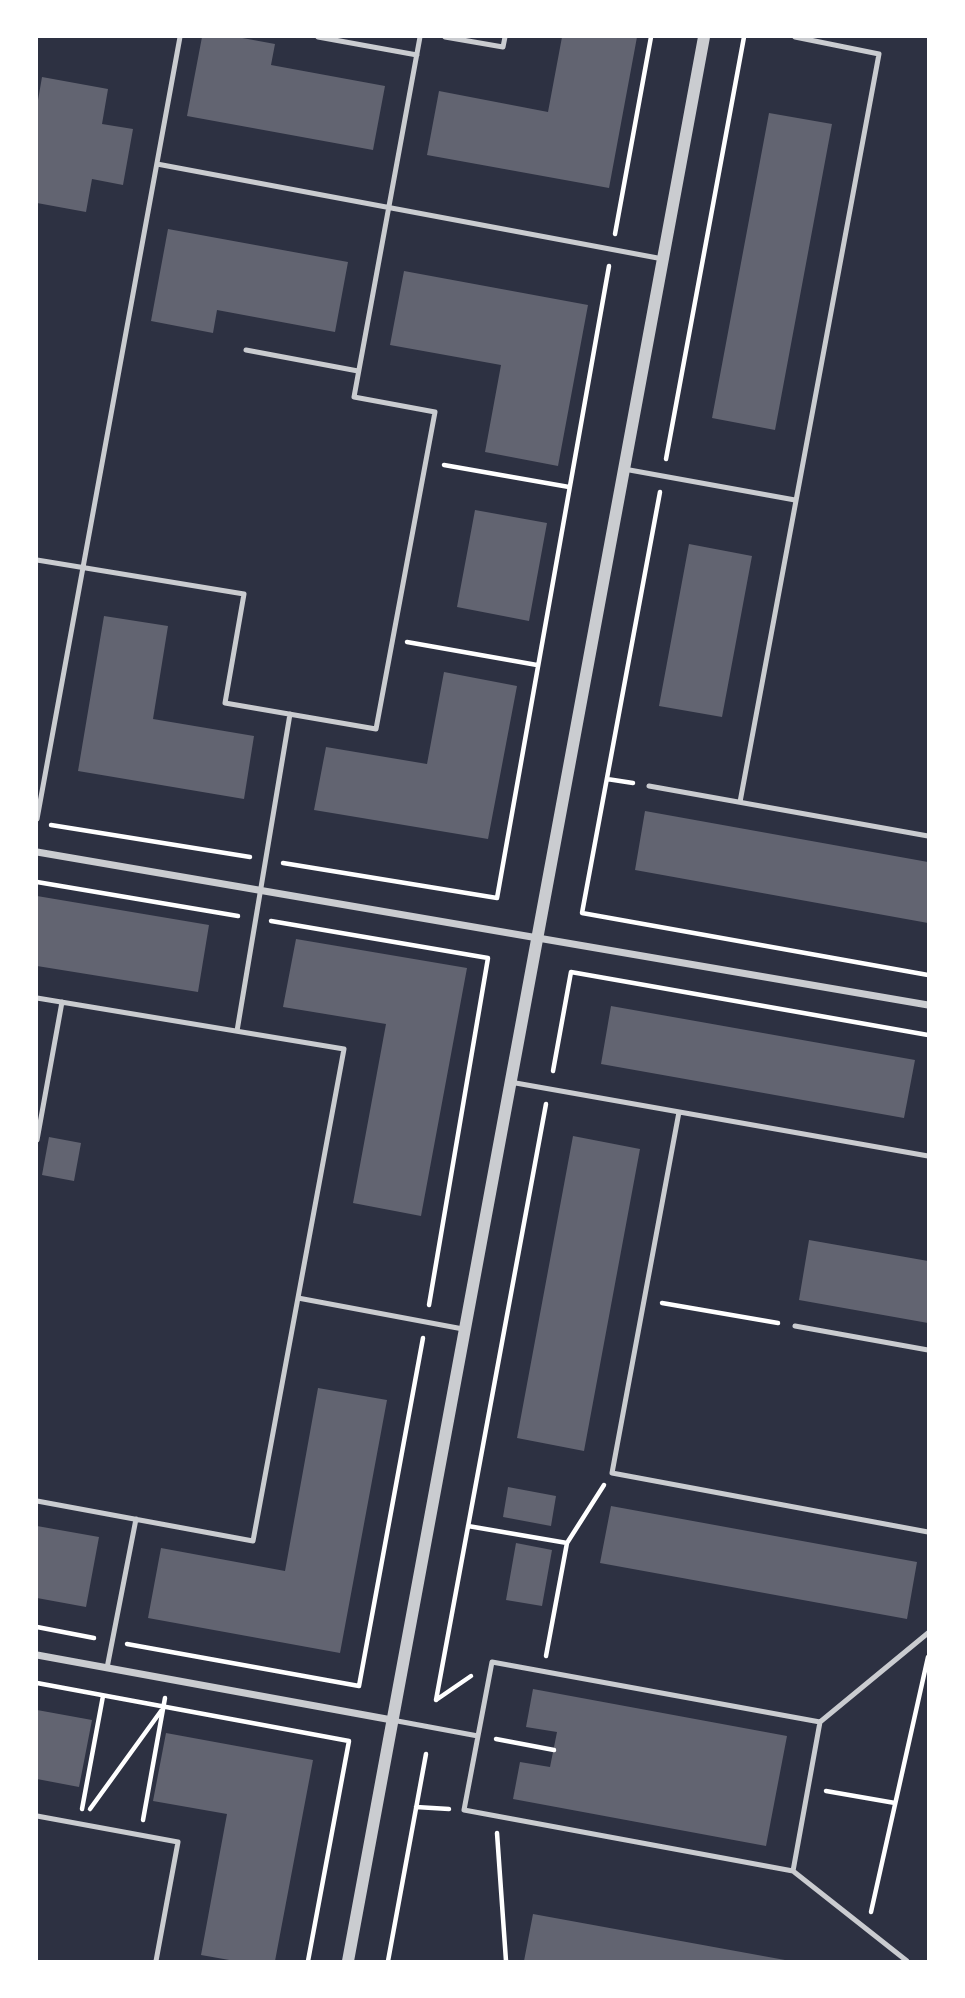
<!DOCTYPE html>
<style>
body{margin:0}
#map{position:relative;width:965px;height:1998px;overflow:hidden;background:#2d3142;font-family:Commissioner,sans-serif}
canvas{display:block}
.frame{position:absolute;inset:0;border:38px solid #fff;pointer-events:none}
</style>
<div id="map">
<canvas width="965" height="1998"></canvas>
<div class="frame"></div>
</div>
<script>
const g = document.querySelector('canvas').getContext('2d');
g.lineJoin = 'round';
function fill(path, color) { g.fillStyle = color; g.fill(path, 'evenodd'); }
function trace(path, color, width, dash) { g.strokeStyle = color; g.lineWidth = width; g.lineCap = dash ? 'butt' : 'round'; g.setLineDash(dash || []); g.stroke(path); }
fill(new Path2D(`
 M 202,37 L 237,37 L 275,44 L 271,65 L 385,86 L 373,150 L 187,116 Z
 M 562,37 L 637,37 L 609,188 L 427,155 L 439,91 L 548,112 Z
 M 42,77 L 108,89 L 102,124 L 133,129 L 123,185 L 92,179 L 86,212 L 37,203 L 37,106 Z
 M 769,113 L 832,124 L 775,430 L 712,418 Z
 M 168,229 L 348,262 L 335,332 L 217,310 L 213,333 L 151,321 Z
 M 404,271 L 588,305 L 558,466 L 485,452 L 501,365 L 390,345 Z
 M 475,510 L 547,523 L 529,621 L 457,607 Z
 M 689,544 L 752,556 L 722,717 L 659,706 Z
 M 104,616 L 168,626 L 153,719 L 254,736 L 244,799 L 78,771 Z
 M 444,672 L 517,686 L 488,839 L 314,810 L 326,747 L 427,764 Z
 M 645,811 L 928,862 L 928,923 L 635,870 Z
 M 37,896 L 209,925 L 198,992 L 37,966 Z
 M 296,939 L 467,968 L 421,1216 L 353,1203 L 386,1024 L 283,1007 Z
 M 611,1006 L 915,1060 L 904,1118 L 601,1064 Z
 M 573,1136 L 640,1149 L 584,1451 L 517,1438 Z
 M 49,1137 L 81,1143 L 74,1181 L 42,1175 Z
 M 809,1240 L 928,1261 L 928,1323 L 799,1300 Z
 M 318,1388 L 387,1400 L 340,1653 L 148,1618 L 161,1548 L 285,1571 Z
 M 508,1487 L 556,1496 L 551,1526 L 503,1517 Z
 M 611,1506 L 917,1562 L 907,1619 L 600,1563 Z
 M 37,1526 L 99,1537 L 86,1607 L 37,1598 Z
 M 516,1543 L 552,1550 L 542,1606 L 506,1600 Z
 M 533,1689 L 787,1736 L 766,1846 L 513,1799 L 520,1762 L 550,1767 L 557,1732 L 526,1727 Z
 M 37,1710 L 92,1720 L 79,1787 L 37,1779 Z
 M 166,1733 L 313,1760 L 275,1961 L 235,1961 L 201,1955 L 227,1814 L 153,1801 Z
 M 533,1914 L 785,1960 L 785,1961 L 524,1961 Z`), '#626471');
trace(new Path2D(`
 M 615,234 L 651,37
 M 666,459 L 744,37
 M 444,465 L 569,487
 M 660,492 L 582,913 L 928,975
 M 407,642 L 537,665
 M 607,779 L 633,783
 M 51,825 L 250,857
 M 283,863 L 497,898 L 609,266
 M 37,882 L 238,916
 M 271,921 L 488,958 L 429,1305
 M 553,1071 L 571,972 L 928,1035
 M 662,1303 L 778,1323
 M 468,1526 L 567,1543
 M 37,1627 L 94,1638
 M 127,1644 L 359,1686 L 423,1338
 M 546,1656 L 567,1543 L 604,1485
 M 37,1683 L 349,1741 L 308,1961
 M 436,1700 L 546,1104
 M 436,1700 L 471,1676
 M 496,1739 L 554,1750
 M 826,1791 L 895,1803
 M 416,1807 L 449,1809
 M 82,1809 L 103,1696
 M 90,1809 L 161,1711
 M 143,1820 L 165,1698
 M 497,1833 L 506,1961
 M 871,1912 L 928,1657
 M 388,1961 L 426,1754`), '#fff', 4.5);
trace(new Path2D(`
 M 318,37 L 417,55
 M 445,37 L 503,47 L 505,37
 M 157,164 L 663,259
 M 246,350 L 358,371
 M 624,469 L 795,500
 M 37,560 L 244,594 L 225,703 L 376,729 L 435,412 L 354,397 L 420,37
 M 649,786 L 928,836
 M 740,802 L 879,54 L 795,37
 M 37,819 L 180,37
 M 37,998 L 344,1049 L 253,1541 L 37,1501
 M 237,1031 L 290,714
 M 510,1082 L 928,1156
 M 679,1112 L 612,1473 L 928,1532
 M 37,1140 L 62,1002
 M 298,1298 L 463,1329
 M 795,1326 L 928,1350
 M 107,1668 L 136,1519
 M 392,1720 L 478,1736
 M 820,1722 L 492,1662 L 464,1810 L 793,1871 L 907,1961
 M 37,1816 L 178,1842 L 156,1961
 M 793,1871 L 820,1722 L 928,1633`), '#caccd0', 5);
trace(new Path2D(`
 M 37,852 L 928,1005
 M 37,1655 L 392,1720`), '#caccd0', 7);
trace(new Path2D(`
 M 348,1961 L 704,37`), '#caccd0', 12);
</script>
